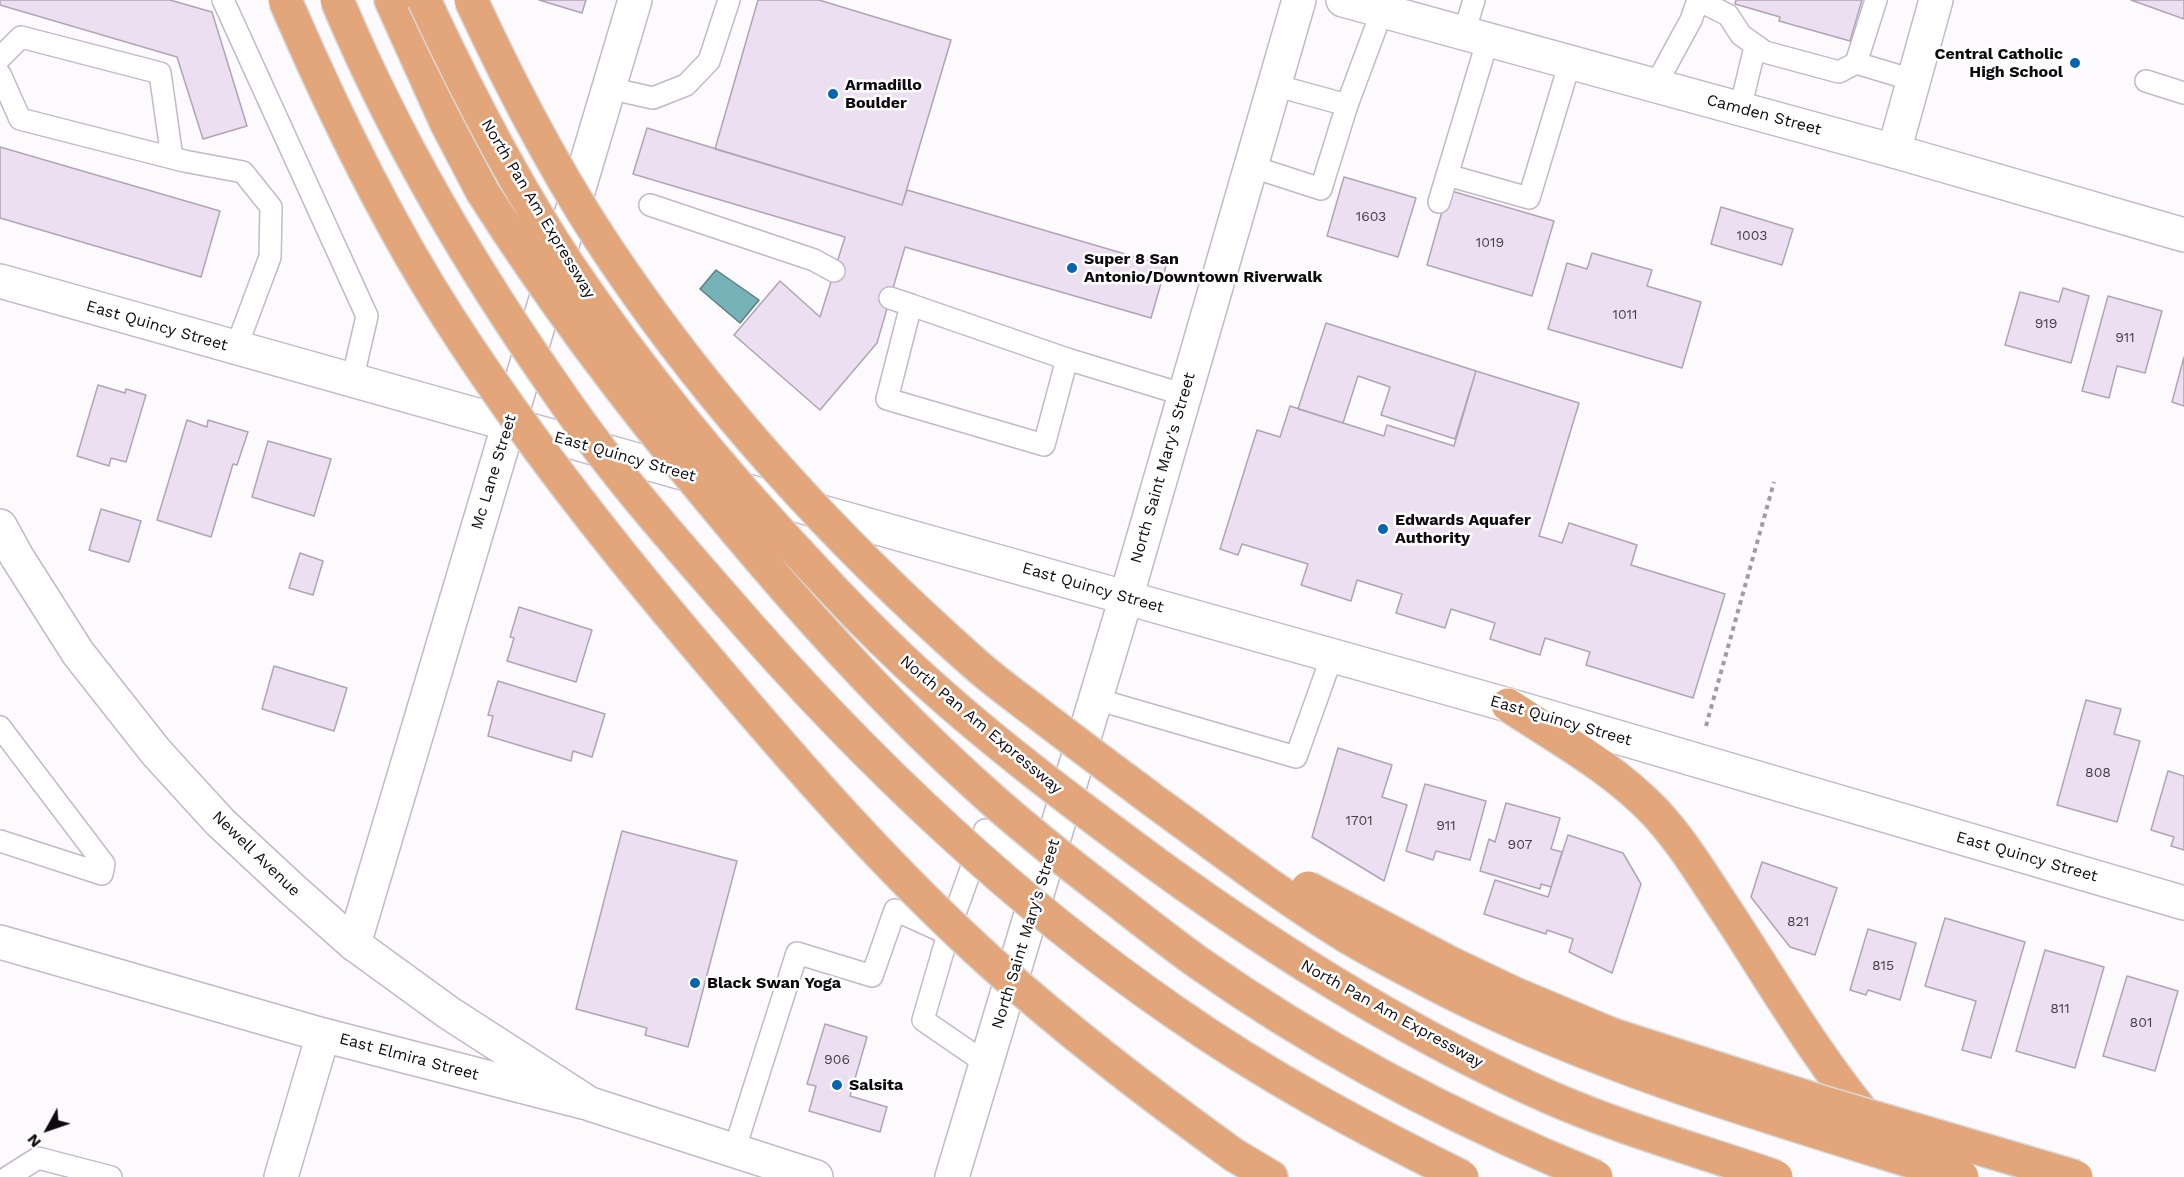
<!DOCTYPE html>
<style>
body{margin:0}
#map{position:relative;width:2184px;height:1177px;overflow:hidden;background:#fcfafd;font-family:"Work Sans",sans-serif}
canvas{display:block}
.north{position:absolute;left:18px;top:1099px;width:60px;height:60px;-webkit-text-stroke:4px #fff;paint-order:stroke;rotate:230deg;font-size:16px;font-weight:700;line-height:24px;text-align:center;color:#0e0a10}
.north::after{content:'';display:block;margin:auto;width:21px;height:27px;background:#0e0a10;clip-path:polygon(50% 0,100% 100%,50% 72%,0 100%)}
</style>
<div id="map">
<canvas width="2184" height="1177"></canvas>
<div class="north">N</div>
</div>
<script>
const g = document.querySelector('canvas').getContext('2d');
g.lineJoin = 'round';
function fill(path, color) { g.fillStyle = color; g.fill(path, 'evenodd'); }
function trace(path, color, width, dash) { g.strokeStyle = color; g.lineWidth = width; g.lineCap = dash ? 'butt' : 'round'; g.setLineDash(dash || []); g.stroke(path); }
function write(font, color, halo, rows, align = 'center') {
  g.font = font + ' "Work Sans",sans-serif'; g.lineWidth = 5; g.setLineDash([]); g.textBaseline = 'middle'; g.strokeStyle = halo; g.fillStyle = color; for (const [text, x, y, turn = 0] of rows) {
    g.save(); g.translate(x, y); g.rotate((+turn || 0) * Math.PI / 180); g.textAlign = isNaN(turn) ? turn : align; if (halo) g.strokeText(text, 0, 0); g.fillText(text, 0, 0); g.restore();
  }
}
const water = new Path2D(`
 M 716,270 L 759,300 L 740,323 L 700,289 Z`);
fill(water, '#78b2b9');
trace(water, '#588086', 1.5);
const building = new Path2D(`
 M 0,0 L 170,0 L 212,12 L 247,126 L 203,139 L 177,57 L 0,5 Z
 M 539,0 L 586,0 L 582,13 Z
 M 758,0 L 819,0 L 951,40 L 902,205 L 715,149 Z
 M 1736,0 L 1862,0 L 1850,41 L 1779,21 L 1780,17 L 1735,4 Z
 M 2131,0 L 2184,0 L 2184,19 Z
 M 647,128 L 902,205 L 907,190 L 1166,266 L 1151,318 L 905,247 L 877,343 L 820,410 L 734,335 L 780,281 L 820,317 L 845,237 L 633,174 Z
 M 0,147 L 220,211 L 201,277 L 0,218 Z
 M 1344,177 L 1416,198 L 1398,257 L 1327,236 Z
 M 1448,190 L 1554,221 L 1532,296 L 1427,265 Z
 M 1721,207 L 1793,229 L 1782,265 L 1711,244 Z
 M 1592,253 L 1652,270 L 1647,286 L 1701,302 L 1682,368 L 1548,329 L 1567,263 L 1587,269 Z
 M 2063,288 L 2089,296 L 2071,363 L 2005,345 L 2020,292 L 2059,302 Z
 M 2108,296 L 2162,311 L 2145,373 L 2117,366 L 2109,398 L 2082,391 Z
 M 1326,323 L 1476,371 L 1455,439 L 1381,415 L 1390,387 L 1358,376 L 1343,423 L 1298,409 Z
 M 2184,357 L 2184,406 L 2172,402 Z
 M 1476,371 L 1579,403 L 1539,536 L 1562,543 L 1569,523 L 1637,545 L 1631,565 L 1725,594 L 1693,698 L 1586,665 L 1590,652 L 1545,638 L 1540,655 L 1490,639 L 1495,623 L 1451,609 L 1445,628 L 1396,613 L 1402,594 L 1357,580 L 1351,601 L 1301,585 L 1308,564 L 1242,544 L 1238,555 L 1220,549 L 1257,430 L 1280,437 L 1290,406 L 1384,436 L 1387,425 L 1454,446 Z
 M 98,385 L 125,393 L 126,389 L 146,395 L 126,462 L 111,458 L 109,466 L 77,456 Z
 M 187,420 L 207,427 L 208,420 L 248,432 L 237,465 L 233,464 L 211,537 L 157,520 Z
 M 268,441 L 331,459 L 314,516 L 252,497 Z
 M 101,509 L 141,521 L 129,562 L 89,550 Z
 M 300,553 L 323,561 L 313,595 L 289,588 Z
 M 519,607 L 592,630 L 576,682 L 507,661 L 514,638 L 510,637 Z
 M 274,666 L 347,688 L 334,731 L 262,709 Z
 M 498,681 L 605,714 L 592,757 L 573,751 L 571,761 L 488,736 L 493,716 L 488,715 Z
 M 2086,700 L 2121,709 L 2114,734 L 2140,741 L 2117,822 L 2057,805 Z
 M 1338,748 L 1392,765 L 1382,797 L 1407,805 L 1384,881 L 1312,837 Z
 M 2168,771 L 2184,776 L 2184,850 L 2171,846 L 2174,837 L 2151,830 Z
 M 1425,784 L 1486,801 L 1470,860 L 1436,851 L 1433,860 L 1406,851 Z
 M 1506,803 L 1560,818 L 1551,849 L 1562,852 L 1551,887 L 1541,884 L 1540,889 L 1480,871 L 1489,839 L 1495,842 Z
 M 622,831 L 737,861 L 688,1047 L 645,1035 L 647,1028 L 576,1009 Z
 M 1568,835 L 1623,853 L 1641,884 L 1612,973 L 1569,952 L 1573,939 L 1547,930 L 1546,934 L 1484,914 L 1495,880 L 1548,897 Z
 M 1762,862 L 1837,888 L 1815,955 L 1790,947 L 1751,897 Z
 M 1945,918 L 2025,942 L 1991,1058 L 1962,1050 L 1976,1001 L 1925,986 Z
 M 1868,929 L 1916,943 L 1900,1000 L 1868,990 L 1866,995 L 1850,990 Z
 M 2045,950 L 2104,967 L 2075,1068 L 2016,1051 Z
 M 2127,976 L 2178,991 L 2155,1071 L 2103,1056 Z
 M 825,1024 L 867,1037 L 850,1096 L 887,1107 L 880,1132 L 809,1111 L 816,1086 L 807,1084 Z`);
fill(building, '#ebdff1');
trace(building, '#b0a4b5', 1.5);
const service = new Path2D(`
 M 223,0 L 367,316 L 352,381
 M 1698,0 L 1728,15 L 1741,35 L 1765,52 L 1839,72 L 1856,63 L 1876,0
 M 1464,33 L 1474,0
 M 0,58 L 21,37 L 160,73 L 172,158
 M 1856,63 L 1913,80
 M 0,74 L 20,119 L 184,161 L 243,172 L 271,207 L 270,257 L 236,348
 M 2146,81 L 2184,93
 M 1274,85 L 1347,105
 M 1655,86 L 1691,20 L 1698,0
 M 608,88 L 653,98 L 686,85 L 709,61 L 729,0
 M 1740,109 L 1755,47
 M 1250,166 L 1321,189 L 1347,105 L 1382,11
 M 1447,175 L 1529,198 L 1570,62
 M 1439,202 L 1488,39
 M 650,205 L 814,260 L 834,271
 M 890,298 L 911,305
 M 1067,359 L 1044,445 L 887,399 L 911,305 L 1067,359 L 1185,395
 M 1096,699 L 1296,757 L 1332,656
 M 0,727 L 104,864 L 102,874 L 0,841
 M 948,933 L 985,830 L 1043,876
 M 734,1151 L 797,953 L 872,976 L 895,910 L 948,934 L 923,1020 L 987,1064
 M 8,1177 L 38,1158 L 111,1177`);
const minor = new Path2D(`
 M 1894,151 L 1936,0
 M 0,942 L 323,1035 L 583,1102
 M 354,944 L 635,0
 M 281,1177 L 323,1035`);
const tertiary = new Path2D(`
 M 1343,0 L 1894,151 L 2184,235
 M 1126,598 L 1299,0`);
const secondary = new Path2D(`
 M 0,281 L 1508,705 L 2184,903
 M 0,526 L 17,557 L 78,653 L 156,752 L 220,822 L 292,889 L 354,944 L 449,1013 L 590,1104 L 816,1177
 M 952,1177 L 1126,598`);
const motorway = new Path2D(`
 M 391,0 L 447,124 L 482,191
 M 1508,705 C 1558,738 1613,768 1655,812 C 1683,842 1704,878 1727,912 C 1774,984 1818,1060 1874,1126
 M 1234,1155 L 1271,1177`);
trace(service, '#c4b8ca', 24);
trace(minor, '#c4b8ca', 36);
trace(tertiary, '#c4b8ca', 36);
trace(secondary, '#c4b8ca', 36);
trace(motorway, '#d8d8d9', 36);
trace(new Path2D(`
 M 1706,726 L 1774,482`), '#9f9ca1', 4, [4.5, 4.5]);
trace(service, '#fff', 21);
trace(minor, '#fff', 33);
trace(tertiary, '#fff', 33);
trace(secondary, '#fff', 33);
trace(motorway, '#e3a67b', 33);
const motorwayBridge = new Path2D(`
 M 285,0 C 332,109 384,217 448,317 C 525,437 613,548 705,656 C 796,764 890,872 995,966 C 1071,1034 1152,1096 1234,1155
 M 337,0 C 396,141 475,274 563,399 C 612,470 669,535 726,600 C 859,754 1005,895 1173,1011 C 1266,1076 1361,1127 1462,1177
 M 424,0 C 467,92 514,184 570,268 C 641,373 722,472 809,564 C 840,598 872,631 906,663 C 985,737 1072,802 1159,866 C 1282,955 1410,1035 1549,1097 C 1622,1129 1701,1151 1776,1177
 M 471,0 C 514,93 561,183 619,267 C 718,412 843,547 974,663 C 993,680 1015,696 1036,712 C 1075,742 1114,771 1154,801 C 1218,847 1280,896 1348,937 C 1382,957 1417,975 1452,993 C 1614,1074 1790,1123 1962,1177
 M 482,191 C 551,300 629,403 712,502 C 798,606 887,706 987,795 C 1027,831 1069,864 1111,896 C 1139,918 1167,940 1196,961 C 1319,1048 1456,1120 1596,1177
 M 1308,888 L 1452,964 L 1513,993 L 1613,1035 L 1818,1101 L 2076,1177`);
trace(motorwayBridge, '#d8d8d9', 36, []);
trace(motorwayBridge, '#e3a67b', 33);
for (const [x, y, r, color] of [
 [2075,63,6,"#0664b1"],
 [833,94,6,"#0664b1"],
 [1072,268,6,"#0664b1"],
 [1383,529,6,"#0664b1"],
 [695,983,6,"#0664b1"],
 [837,1085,6,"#0664b1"]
]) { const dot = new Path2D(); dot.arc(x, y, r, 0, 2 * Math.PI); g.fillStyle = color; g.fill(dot); trace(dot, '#fff', 2); }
write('14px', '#453f48', null, [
 ["1603",1371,217],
 ["1003",1752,236],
 ["1019",1490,243],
 ["1011",1625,315],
 ["919",2046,324],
 ["911",2125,338],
 ["808",2098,773],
 ["1701",1359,821],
 ["911",1446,826],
 ["907",1520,845],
 ["821",1798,922],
 ["815",1883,966],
 ["811",2060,1009],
 ["801",2141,1023],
 ["906",837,1060]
]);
write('bold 16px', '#0e0a10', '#fff', [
 ["Central Catholic",2063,54,"right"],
 ["High School",2063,72,"right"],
 ["Armadillo",845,85],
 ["Boulder",845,103],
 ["Super 8 San",1084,259],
 ["Antonio/Downtown Riverwalk",1084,277],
 ["Edwards Aquafer",1395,520],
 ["Authority",1395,538],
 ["Black Swan Yoga",707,983],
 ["Salsita",849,1085]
], 'left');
write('16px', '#0e0a10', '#fff', [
 ["Camden Street",1764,115,15],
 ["North Pan Am Expressway",538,209,59],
 ["East Quincy Street",157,326,16],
 ["East Quincy Street",625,457,16],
 ["North Saint Mary's Street",1163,468,-74],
 ["Mc Lane Street",494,472,-73],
 ["East Quincy Street",1093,588,16],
 ["East Quincy Street",1561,721,16],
 ["North Pan Am Expressway",981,725,40],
 ["Newell Avenue",256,854,44],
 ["East Quincy Street",2027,857,16],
 ["North Saint Mary's Street",1026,934,-73],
 ["North Pan Am Expressway",1392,1014,29],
 ["East Elmira Street",409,1057,15]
]);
</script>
